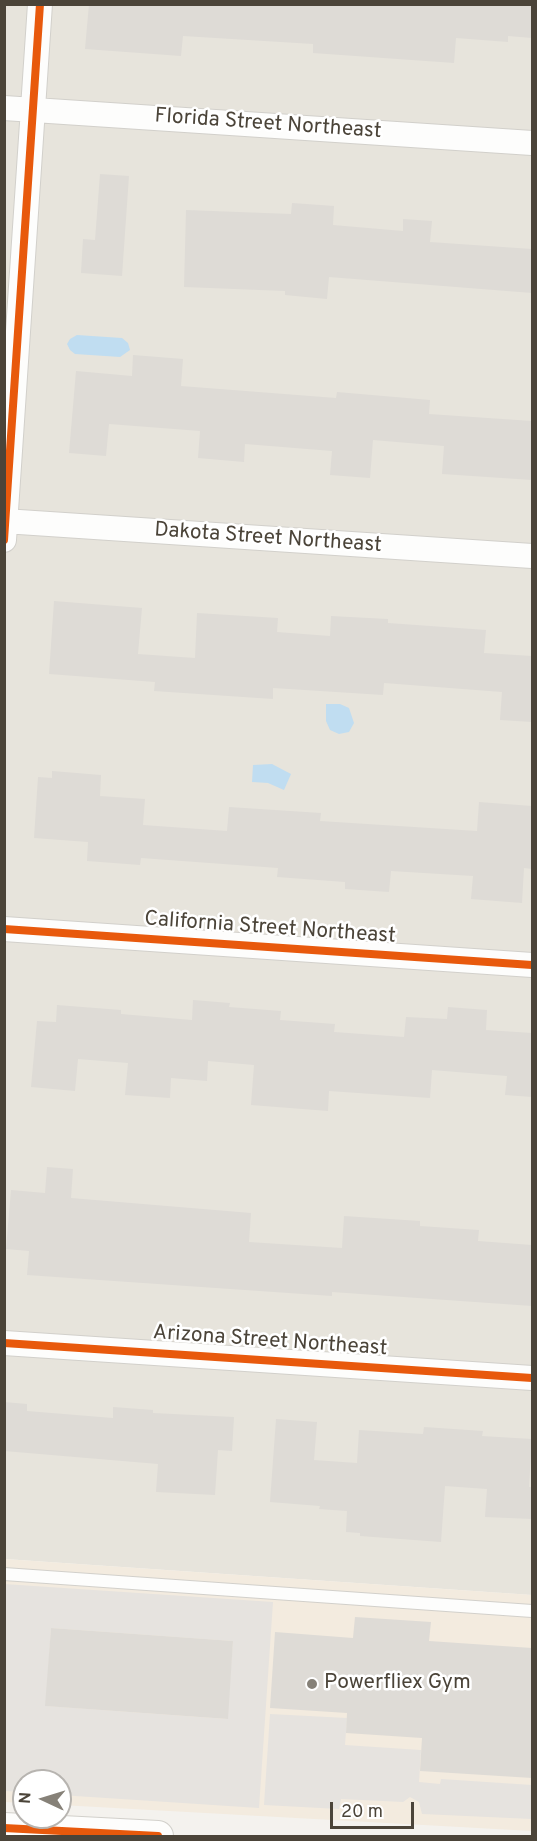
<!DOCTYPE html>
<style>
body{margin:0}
#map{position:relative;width:537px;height:1841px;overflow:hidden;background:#f4f2ee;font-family:Overpass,sans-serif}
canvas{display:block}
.frame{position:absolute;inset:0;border:6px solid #4b4439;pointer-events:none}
.north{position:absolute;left:12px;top:1769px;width:60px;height:60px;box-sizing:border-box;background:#fff;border:2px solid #b7b4b0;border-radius:50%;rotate:274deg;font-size:16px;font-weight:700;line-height:24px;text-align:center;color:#4b4439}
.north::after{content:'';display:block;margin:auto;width:21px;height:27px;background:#868178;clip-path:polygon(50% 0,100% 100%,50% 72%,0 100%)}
.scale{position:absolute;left:330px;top:1802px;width:84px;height:27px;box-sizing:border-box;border:3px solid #4b4439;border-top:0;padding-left:8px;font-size:18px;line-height:21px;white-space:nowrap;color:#4b4439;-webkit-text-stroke:4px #fff;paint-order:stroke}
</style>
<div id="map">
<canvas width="537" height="1841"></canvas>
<div class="frame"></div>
<div class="north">N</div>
<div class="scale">20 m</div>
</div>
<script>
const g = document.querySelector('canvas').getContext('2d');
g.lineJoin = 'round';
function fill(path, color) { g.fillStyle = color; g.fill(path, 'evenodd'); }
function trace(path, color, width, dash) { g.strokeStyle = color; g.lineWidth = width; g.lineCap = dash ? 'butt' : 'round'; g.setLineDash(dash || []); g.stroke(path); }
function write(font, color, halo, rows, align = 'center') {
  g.font = font + ' Overpass,sans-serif'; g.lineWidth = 5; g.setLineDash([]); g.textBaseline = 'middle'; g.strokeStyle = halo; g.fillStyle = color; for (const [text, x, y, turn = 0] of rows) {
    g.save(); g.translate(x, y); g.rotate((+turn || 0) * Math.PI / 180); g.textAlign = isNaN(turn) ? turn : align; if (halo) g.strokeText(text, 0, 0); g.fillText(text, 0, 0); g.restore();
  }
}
fill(new Path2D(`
 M 4,5 L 532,5 L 532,1595 L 5,1559 Z`), '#e7e4dc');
fill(new Path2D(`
 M 4,1559 L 532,1595 L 532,1831 L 60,1805 L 60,1781 L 24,1781 L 24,1803 L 5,1802 Z`), '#f3ebdf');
fill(new Path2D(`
 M 4,1584 L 273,1602 L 259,1808 L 60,1795 L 60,1781 L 24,1781 L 24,1792 L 5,1791 ZM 51,1628 L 233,1641 L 227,1719 L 46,1706 Z
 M 270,1714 L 347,1718 L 345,1745 L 421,1750 L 419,1782 L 440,1784 L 441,1779 L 532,1785 L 532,1819 L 422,1814 L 419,1802 L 410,1797 L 403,1802 L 341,1799 L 339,1809 L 264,1805 Z`), '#e6e3df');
fill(new Path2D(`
 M 77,335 L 122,338 L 128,343 L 130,350 L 120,357 L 75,354 L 70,350 L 67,344 L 70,339 Z
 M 326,704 L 340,704 L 349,708 L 354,723 L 349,732 L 339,734 L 330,730 L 326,721 Z
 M 272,764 L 291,774 L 284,790 L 268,783 L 252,782 L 253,765 Z`), '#c0ddf1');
fill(new Path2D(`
 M 89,4 L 532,4 L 532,38 L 508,36 L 508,42 L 456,38 L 454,63 L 313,53 L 313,44 L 183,36 L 181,56 L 85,49 Z
 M 100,174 L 129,176 L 122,276 L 81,273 L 83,239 L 95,240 Z
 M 292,203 L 334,206 L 333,225 L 403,231 L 403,219 L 432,221 L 430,242 L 532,249 L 532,293 L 329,277 L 327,299 L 285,295 L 285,291 L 184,287 L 186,210 L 291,214 Z
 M 133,355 L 183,359 L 181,386 L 336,398 L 337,392 L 430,400 L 429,414 L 532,421 L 532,480 L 442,474 L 444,446 L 373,440 L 370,478 L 330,475 L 332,451 L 245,444 L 244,462 L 198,458 L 200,431 L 109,424 L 106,456 L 69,453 L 76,371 L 132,376 Z
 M 54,601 L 142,608 L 138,654 L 195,658 L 197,613 L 278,618 L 277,632 L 330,636 L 331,616 L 388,619 L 388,623 L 486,630 L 484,653 L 532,656 L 532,722 L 500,720 L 502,692 L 384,683 L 383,695 L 273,688 L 273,699 L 154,691 L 155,682 L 49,674 Z
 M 52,771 L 101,775 L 100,796 L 145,799 L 143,825 L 227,831 L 229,807 L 321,813 L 320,821 L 477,831 L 479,802 L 532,806 L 532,869 L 524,868 L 522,903 L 471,899 L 473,876 L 391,871 L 389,892 L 345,889 L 345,882 L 277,877 L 278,868 L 141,858 L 140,865 L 87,861 L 88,842 L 34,838 L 38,777 L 52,778 Z
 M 193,1000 L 230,1003 L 229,1007 L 281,1011 L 280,1020 L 335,1024 L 334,1032 L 404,1037 L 406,1017 L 447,1019 L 448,1007 L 487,1010 L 486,1030 L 532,1033 L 532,1097 L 505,1095 L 507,1076 L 432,1070 L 430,1098 L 329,1091 L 328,1111 L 251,1105 L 254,1065 L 208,1061 L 207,1081 L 171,1078 L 170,1098 L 125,1095 L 128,1063 L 78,1059 L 75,1091 L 31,1087 L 37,1021 L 56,1022 L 57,1005 L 121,1010 L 121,1014 L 192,1020 Z
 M 47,1167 L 73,1169 L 71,1198 L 251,1213 L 249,1242 L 342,1248 L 344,1216 L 420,1221 L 420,1226 L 479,1230 L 478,1241 L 532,1245 L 532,1306 L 332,1292 L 332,1296 L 27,1275 L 29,1251 L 6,1249 L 11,1190 L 45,1193 Z
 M 4,1402 L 27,1404 L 27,1411 L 113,1418 L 113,1407 L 153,1410 L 153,1413 L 234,1417 L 232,1451 L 218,1450 L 215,1495 L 156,1492 L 158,1464 L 4,1451 Z
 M 276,1419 L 317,1422 L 314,1460 L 357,1463 L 359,1430 L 423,1434 L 424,1427 L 483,1431 L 482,1436 L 532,1439 L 529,1487 L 532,1487 L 532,1519 L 485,1517 L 487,1489 L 445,1486 L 441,1542 L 360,1536 L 360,1533 L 346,1532 L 347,1511 L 319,1509 L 320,1506 L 270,1502 Z
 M 355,1617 L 431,1622 L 429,1641 L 532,1648 L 532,1778 L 420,1771 L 422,1738 L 346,1733 L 347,1713 L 270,1708 L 275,1632 L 353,1638 Z
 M 51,1628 L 233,1641 L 228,1719 L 45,1706 Z`), '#dedbd6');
const service = new Path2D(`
 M 4,1574 L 532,1611`);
const minor = new Path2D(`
 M 4,108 L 532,143
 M 4,521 L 532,556
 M 4,540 L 40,4
 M 4,929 L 532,965
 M 4,1343 L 532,1378`);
const tertiary = new Path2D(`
 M 4,1828 L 158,1836`);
trace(service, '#d2d0cb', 14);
trace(minor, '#d2d0cb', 26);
trace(tertiary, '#d2d0cb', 32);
trace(service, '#fdfdfc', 12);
trace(minor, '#fdfdfc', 24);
trace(tertiary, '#fdfdfc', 30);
trace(new Path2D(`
 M 4,540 L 40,4
 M 4,929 L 532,965
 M 4,1343 L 532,1378
 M 4,1828 L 158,1836`), '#e8590c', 8);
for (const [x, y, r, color] of [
 [312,1684,6,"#868178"]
]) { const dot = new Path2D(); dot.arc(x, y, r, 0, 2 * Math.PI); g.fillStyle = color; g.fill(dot); trace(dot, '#fff', 2); }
write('21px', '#4b4439', '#fff', [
 ["Florida Street Northeast",268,125,4],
 ["Dakota Street Northeast",268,539,4],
 ["California Street Northeast",270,929,4],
 ["Arizona Street Northeast",270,1342,4]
]);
write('21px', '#4b4439', '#fff', [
 ["Powerfliex Gym",324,1684]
], 'left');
</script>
